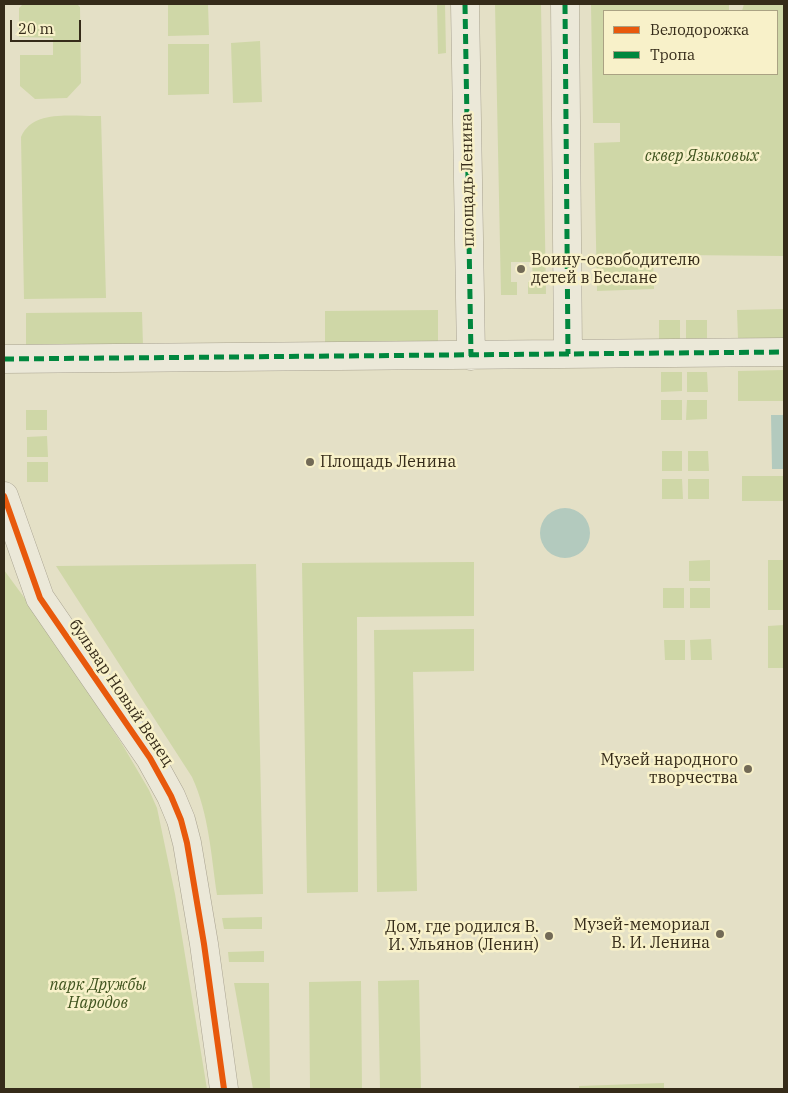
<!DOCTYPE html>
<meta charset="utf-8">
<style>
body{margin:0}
#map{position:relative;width:788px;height:1093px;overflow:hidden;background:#e4e0c6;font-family:"IBM Plex Serif",serif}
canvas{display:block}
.frame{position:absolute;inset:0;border:5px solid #352b19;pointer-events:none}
.legend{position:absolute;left:603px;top:10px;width:175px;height:65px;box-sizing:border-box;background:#f8f1c9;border:1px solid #aaa283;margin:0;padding:6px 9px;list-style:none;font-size:15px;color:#352b19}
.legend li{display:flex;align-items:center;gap:10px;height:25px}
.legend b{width:25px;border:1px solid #aaa283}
.scale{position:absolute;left:10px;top:20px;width:71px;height:22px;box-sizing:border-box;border:2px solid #352b19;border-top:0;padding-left:6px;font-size:15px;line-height:18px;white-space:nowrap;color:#352b19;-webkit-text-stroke:4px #f8f1c9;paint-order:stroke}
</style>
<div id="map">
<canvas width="788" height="1093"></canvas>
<div class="frame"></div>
<ul class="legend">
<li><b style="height:6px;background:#e8590c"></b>Велодорожка</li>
<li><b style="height:6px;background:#00873e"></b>Тропа</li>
</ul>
<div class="scale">20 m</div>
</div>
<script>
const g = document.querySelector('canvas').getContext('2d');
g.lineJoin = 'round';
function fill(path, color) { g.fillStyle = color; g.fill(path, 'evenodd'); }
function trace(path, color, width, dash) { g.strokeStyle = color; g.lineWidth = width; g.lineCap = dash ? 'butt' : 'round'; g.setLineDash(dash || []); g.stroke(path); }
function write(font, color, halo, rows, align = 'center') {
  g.font = font + ' "IBM Plex Serif",serif'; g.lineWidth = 5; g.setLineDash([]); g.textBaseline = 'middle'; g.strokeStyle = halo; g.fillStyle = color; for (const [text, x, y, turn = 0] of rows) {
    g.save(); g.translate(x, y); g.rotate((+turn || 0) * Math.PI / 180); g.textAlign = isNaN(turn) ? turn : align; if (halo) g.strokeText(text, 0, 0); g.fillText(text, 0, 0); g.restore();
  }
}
fill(new Path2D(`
 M 23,4 L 77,4 L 80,7 L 81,83 L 67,98 L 35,99 L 20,86 L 20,55 L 53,55 L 53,38 L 19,37 L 19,8 Z
 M 168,4 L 208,4 L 209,35 L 168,36 Z
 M 437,4 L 445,4 L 446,53 L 438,54 Z
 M 495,4 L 541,4 L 546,294 L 528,294 L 528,282 L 533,282 L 532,262 L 511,262 L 511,282 L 517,282 L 517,295 L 501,295 Z
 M 591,4 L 729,4 L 729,11 L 604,11 L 604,74 L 777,74 L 777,11 L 742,11 L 744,4 L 784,4 L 784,256 L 679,255 L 677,257 L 621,256 L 653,257 L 654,289 L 597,291 L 594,143 L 620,142 L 620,123 L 593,123 Z
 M 260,41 L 262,102 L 233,103 L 231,43 Z
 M 168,44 L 209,44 L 209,94 L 168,95 Z
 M 101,116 L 106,298 L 24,299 L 21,137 C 33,108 75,117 101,116 Z
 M 784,309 L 784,338 L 738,339 L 737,310 Z
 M 438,310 L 438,343 L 325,344 L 325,311 Z
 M 142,312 L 143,346 L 26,347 L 26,313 Z
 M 659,320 L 680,320 L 680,340 L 659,340 Z
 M 686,320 L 707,320 L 707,340 L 686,340 Z
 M 784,370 L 784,401 L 738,401 L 738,371 Z
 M 661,372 L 682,372 L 682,391 L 661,392 Z
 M 687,372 L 707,372 L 708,392 L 687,392 Z
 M 661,400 L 682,400 L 682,420 L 661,420 Z
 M 687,400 L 707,400 L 707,419 L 686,420 Z
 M 26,410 L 47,410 L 47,430 L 26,430 Z
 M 47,436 L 48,457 L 27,457 L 27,437 Z
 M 662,451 L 682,451 L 682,471 L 662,471 Z
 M 688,451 L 708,451 L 709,471 L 688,471 Z
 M 27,462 L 48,462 L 48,482 L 27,482 Z
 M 742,476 L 784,476 L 784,501 L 742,501 Z
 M 662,479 L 682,479 L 683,499 L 662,499 Z
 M 688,479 L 709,479 L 709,499 L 688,499 Z
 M 710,560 L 710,581 L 689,581 L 689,561 Z
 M 768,560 L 784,560 L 784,610 L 768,610 Z
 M 474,562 L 474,616 L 357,617 L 358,892 L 307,893 L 302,563 Z
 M 256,564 L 263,894 L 217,895 C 211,855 209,814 192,777 L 56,566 Z
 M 4,570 L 48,630 L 122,744 L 149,790 L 157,808 L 175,894 L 207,1089 L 4,1089 Z
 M 663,588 L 684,588 L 684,608 L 663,608 Z
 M 690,588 L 710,588 L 710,608 L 690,608 Z
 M 784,625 L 784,668 L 768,668 L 768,626 Z
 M 474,629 L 474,671 L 413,672 L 417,891 L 377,892 L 374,630 Z
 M 711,639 L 712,660 L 691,660 L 690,640 Z
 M 664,640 L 685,640 L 685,660 L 665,660 Z
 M 262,917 L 262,929 L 224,929 L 222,918 Z
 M 264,951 L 264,962 L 229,962 L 228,952 Z
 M 419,980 L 421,1089 L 380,1089 L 378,981 Z
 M 361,981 L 362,1089 L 310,1089 L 309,982 Z
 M 234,983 L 269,983 L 270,1089 L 253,1089 Z
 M 664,1083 L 664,1089 L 579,1089 L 579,1086 Z`), '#cfd7a7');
fill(new Path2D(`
 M 771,415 L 784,415 L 784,469 L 772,469 Z
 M540 533a25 25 0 1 1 50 0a25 25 0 1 1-50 0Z`), '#b3cabe');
const minor = new Path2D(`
 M 465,4 L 471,356
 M 565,4 L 568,354
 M 4,359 L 784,352
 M 4,496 L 40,598 L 150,758 L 171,796 L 181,820 L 187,843 L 204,944 L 224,1089`);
trace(minor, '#a8a290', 29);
trace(minor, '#ebe8d8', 28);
trace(new Path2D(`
 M 465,4 L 471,356
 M 565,4 L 568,354
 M 4,359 L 784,352`), '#00873e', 5, [10, 5]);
trace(new Path2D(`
 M 4,496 L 40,598 L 150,758 L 171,796 L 181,820 L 187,843 L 204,944 L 224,1089`), '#e8590c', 6);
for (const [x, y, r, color] of [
 [521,269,5,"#726a56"],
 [310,462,5,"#726a56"],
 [748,769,5,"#726a56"],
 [720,934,5,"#726a56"],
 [549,936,5,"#726a56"]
]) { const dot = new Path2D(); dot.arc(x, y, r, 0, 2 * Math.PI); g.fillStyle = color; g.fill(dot); trace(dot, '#f8f1c9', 2); }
write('italic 16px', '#3f531e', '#f8f1c9', [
 ["сквер Языковых",702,156],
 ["парк Дружбы",98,985],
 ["Народов",98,1003]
]);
write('16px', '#352b19', '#f8f1c9', [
 ["площадь Ленина",468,180,-91],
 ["бульвар Новый Венец",121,693,56]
]);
write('16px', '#352b19', '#f8f1c9', [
 ["Воину-освободителю",531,260,"left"],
 ["детей в Беслане",531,278,"left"],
 ["Площадь Ленина",320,462,"left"],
 ["Музей народного",738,760],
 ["творчества",738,778],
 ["Музей-мемориал",710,925],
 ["В. И. Ленина",710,943],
 ["Дом, где родился В.",539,927],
 ["И. Ульянов (Ленин)",539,945]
], 'right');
</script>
